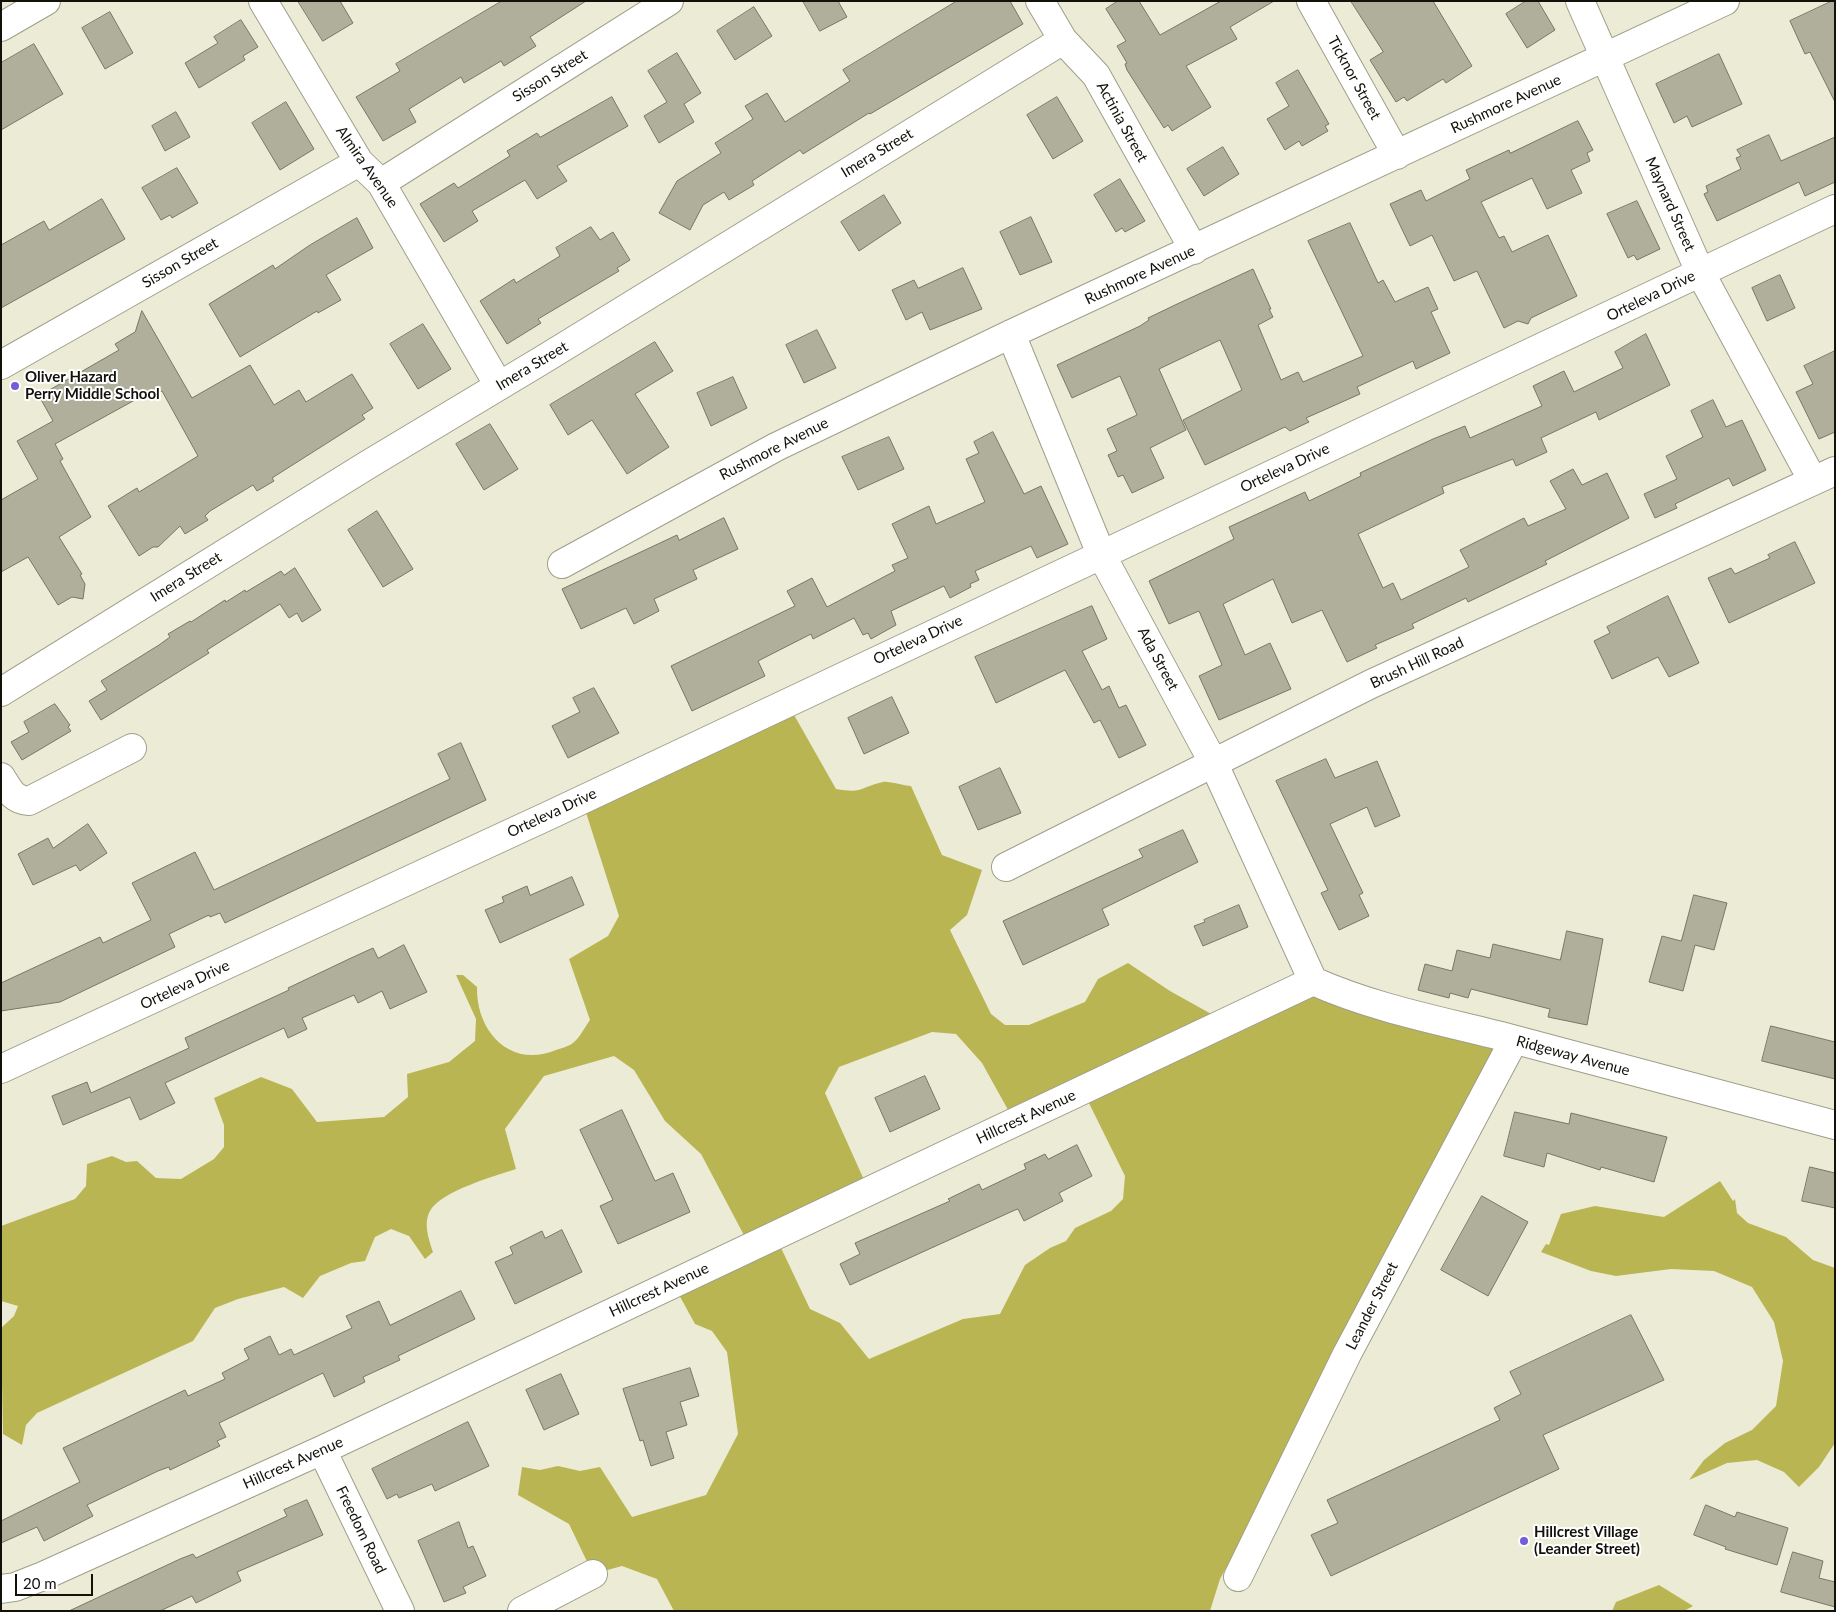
<!DOCTYPE html>
<style>
body{margin:0}
#map{position:relative;width:1836px;height:1612px;overflow:hidden;background:#ececd6;font-family:Lato,sans-serif}
canvas{display:block}
.frame{position:absolute;inset:0;border:2px solid #12110a;pointer-events:none}
.scale{position:absolute;left:15px;top:1574px;width:78px;height:22px;box-sizing:border-box;border:2px solid #12110a;border-top:0;padding-left:6px;font-size:15px;line-height:18px;white-space:nowrap;color:#12110a;-webkit-text-stroke:4px #fff;paint-order:stroke}
</style>
<div id="map">
<canvas width="1836" height="1612"></canvas>
<div class="frame"></div>
<div class="scale">20 m</div>
</div>
<script>
const g = document.querySelector('canvas').getContext('2d');
g.lineJoin = 'round';
function fill(path, color) { g.fillStyle = color; g.fill(path, 'evenodd'); }
function trace(path, color, width, dash) { g.strokeStyle = color; g.lineWidth = width; g.lineCap = dash ? 'butt' : 'round'; g.setLineDash(dash || []); g.stroke(path); }
function write(font, color, halo, rows, align = 'center') {
  g.font = font + ' Lato,sans-serif'; g.lineWidth = 4; g.setLineDash([]); g.textBaseline = 'middle'; g.strokeStyle = halo; g.fillStyle = color; for (const [text, x, y, turn = 0] of rows) {
    g.save(); g.translate(x, y); g.rotate((+turn || 0) * Math.PI / 180); g.textAlign = isNaN(turn) ? turn : align; if (halo) g.strokeText(text, 0, 0); g.fillText(text, 0, 0); g.restore();
  }
}
fill(new Path2D(`
 M 789,706 L 836,789 C 863,794 860,787 883,782 C 890,781 903,786 911,786 L 942,855 L 982,870 L 967,915 L 950,930 L 991,1014 L 1005,1025 L 1029,1025 L 1085,1002 L 1098,979 L 1128,963 L 1170,991 L 1222,1020 L 1309,981 L 1502,1049 L 1324,1389 L 1220,1579 L 1210,1611 L 674,1611 L 657,1579 L 622,1566 L 593,1574 L 569,1524 L 518,1495 L 522,1467 L 540,1470 L 558,1466 L 580,1471 L 600,1467 L 632,1517 L 706,1495 L 738,1434 L 727,1352 L 712,1331 L 695,1324 L 672,1282 L 746,1239 L 701,1154 L 665,1121 L 634,1070 L 614,1056 L 544,1076 L 505,1129 L 516,1169 C 495,1176 441,1191 430,1211 C 423,1223 429,1240 433,1252 L 425,1259 L 409,1236 L 391,1229 L 375,1237 L 365,1261 L 351,1263 L 320,1276 L 303,1298 L 284,1287 L 238,1299 L 215,1308 L 193,1341 L 37,1413 L 26,1425 L 22,1445 L 3,1434 L 1,1328 L 14,1316 L 18,1306 L 1,1301 L 1,1226 L 75,1199 L 86,1186 L 87,1164 L 112,1156 L 126,1162 L 137,1161 L 156,1178 L 181,1179 L 214,1159 L 224,1147 L 224,1125 L 214,1098 L 261,1077 L 292,1089 L 317,1122 L 384,1117 L 408,1097 L 407,1074 L 449,1062 L 475,1041 L 476,1019 L 456,975 L 463,975 L 477,987 C 476,1032 511,1069 556,1050 C 562,1048 570,1046 574,1042 C 580,1037 585,1027 590,1020 L 569,959 L 608,936 L 619,916 L 582,800 ZM 932,1032 L 956,1034 L 982,1063 L 1012,1117 L 1082,1089 L 1125,1176 L 1123,1199 L 1111,1211 L 1075,1228 L 1066,1241 L 1050,1248 L 1025,1265 L 1000,1314 L 963,1319 L 869,1359 L 840,1323 L 810,1309 L 773,1231 L 865,1182 L 825,1093 L 839,1067 Z
 M 1720,1181 L 1733,1201 L 1735,1199 L 1737,1213 L 1748,1223 L 1786,1237 L 1813,1260 L 1835,1268 L 1835,1443 L 1819,1467 L 1799,1487 L 1784,1472 L 1757,1460 L 1727,1463 L 1689,1480 L 1704,1460 L 1725,1443 L 1752,1430 L 1776,1406 L 1783,1361 L 1774,1322 L 1752,1287 L 1714,1271 L 1671,1269 L 1616,1276 L 1591,1271 L 1541,1252 L 1546,1244 L 1549,1245 L 1561,1214 L 1595,1206 L 1664,1217 Z
 M 1659,1585 L 1693,1606 L 1684,1611 L 1612,1611 L 1616,1602 Z`), '#bab553');
const building = new Path2D(`
 M 298,1 L 340,1 L 353,23 L 323,41 Z
 M 502,1 L 586,1 L 530,37 L 536,46 L 504,66 L 501,61 L 464,83 L 461,77 L 409,109 L 416,122 L 383,141 L 356,97 L 400,71 L 396,64 Z
 M 803,1 L 838,1 L 847,17 L 820,31 Z
 M 957,1 L 1010,1 L 1023,24 L 870,114 L 869,113 L 803,154 L 800,150 L 752,181 L 754,185 L 729,200 L 724,192 L 703,205 L 690,230 L 659,213 L 677,181 L 721,153 L 715,143 L 753,119 L 745,106 L 767,93 L 785,122 L 850,81 L 843,70 Z
 M 1118,1 L 1139,1 L 1160,35 L 1221,1 L 1274,1 L 1230,27 L 1237,39 L 1186,66 L 1211,107 L 1172,131 L 1168,125 L 1164,128 L 1127,70 L 1125,64 L 1127,63 L 1117,46 L 1126,41 L 1106,9 Z
 M 1351,1 L 1433,1 L 1472,66 L 1446,83 L 1443,79 L 1407,101 L 1404,97 L 1396,102 L 1370,60 L 1383,52 Z
 M 1526,1 L 1538,1 L 1555,30 L 1527,48 L 1506,14 Z
 M 1832,1 L 1835,1 L 1835,102 L 1810,52 L 1805,54 L 1790,21 Z
 M 754,7 L 772,36 L 735,60 L 717,31 Z
 M 110,12 L 133,53 L 105,69 L 82,28 Z
 M 241,20 L 258,47 L 243,56 L 245,60 L 199,88 L 185,63 L 218,43 L 214,37 Z
 M 34,44 L 63,94 L 1,130 L 1,63 Z
 M 677,53 L 701,93 L 684,104 L 694,122 L 659,143 L 644,116 L 667,102 L 648,71 Z
 M 1719,54 L 1742,104 L 1692,127 L 1687,116 L 1674,123 L 1656,84 Z
 M 1298,70 L 1329,124 L 1325,126 L 1328,131 L 1302,146 L 1299,141 L 1285,150 L 1267,119 L 1289,106 L 1276,83 Z
 M 612,97 L 628,126 L 557,166 L 567,181 L 537,199 L 525,180 L 472,211 L 478,221 L 444,242 L 420,204 L 454,183 L 458,188 L 510,156 L 507,151 L 537,133 L 540,137 Z
 M 1057,97 L 1083,141 L 1053,159 L 1027,115 Z
 M 286,102 L 314,149 L 280,170 L 252,123 Z
 M 176,112 L 190,137 L 165,151 L 152,126 Z
 M 1578,121 L 1593,150 L 1587,153 L 1590,161 L 1571,170 L 1582,193 L 1547,209 L 1532,178 L 1481,202 L 1499,238 L 1504,236 L 1512,252 L 1548,235 L 1577,296 L 1531,318 L 1528,324 L 1518,321 L 1504,328 L 1477,271 L 1454,281 L 1432,235 L 1410,246 L 1390,204 L 1421,190 L 1426,201 L 1470,179 L 1466,170 L 1509,150 L 1510,153 Z
 M 1769,135 L 1781,161 L 1835,137 L 1835,182 L 1805,196 L 1799,182 L 1717,221 L 1704,194 L 1708,192 L 1706,186 L 1741,169 L 1736,158 L 1741,156 L 1737,150 Z
 M 1223,147 L 1239,174 L 1204,196 L 1187,169 Z
 M 177,168 L 198,203 L 172,218 L 170,215 L 161,220 L 142,188 Z
 M 1120,179 L 1145,221 L 1125,232 L 1122,228 L 1116,232 L 1094,195 Z
 M 884,195 L 901,223 L 859,251 L 841,222 Z
 M 102,199 L 125,239 L 1,308 L 1,245 L 44,221 L 49,230 Z
 M 1637,201 L 1660,249 L 1637,260 L 1634,255 L 1628,258 L 1607,214 Z
 M 1031,217 L 1052,262 L 1020,275 L 1000,232 Z
 M 357,218 L 373,248 L 326,275 L 341,300 L 318,313 L 317,311 L 240,357 L 209,304 L 273,265 L 275,269 L 310,245 Z
 M 1350,223 L 1378,283 L 1383,280 L 1395,302 L 1428,287 L 1438,309 L 1431,312 L 1450,353 L 1416,369 L 1413,361 L 1357,387 L 1360,394 L 1306,418 L 1309,422 L 1290,431 L 1285,427 L 1205,465 L 1183,420 L 1242,390 L 1220,340 L 1159,369 L 1186,430 L 1150,448 L 1164,478 L 1132,493 L 1123,475 L 1118,477 L 1108,455 L 1117,451 L 1107,429 L 1137,415 L 1120,376 L 1072,398 L 1057,365 L 1140,326 L 1149,320 L 1148,318 L 1175,305 L 1253,269 L 1271,309 L 1269,309 L 1273,317 L 1258,325 L 1281,380 L 1298,372 L 1303,382 L 1363,356 L 1308,241 Z
 M 591,227 L 600,240 L 613,232 L 630,260 L 617,268 L 619,271 L 538,319 L 541,323 L 507,344 L 480,301 L 514,279 L 516,283 L 560,256 L 556,248 Z
 M 963,268 L 982,309 L 930,330 L 922,312 L 906,320 L 892,290 L 914,280 L 918,288 Z
 M 1780,275 L 1795,308 L 1767,321 L 1752,288 Z
 M 142,311 L 192,398 L 250,365 L 274,405 L 299,390 L 306,402 L 352,374 L 373,408 L 362,415 L 365,419 L 272,478 L 274,481 L 257,491 L 253,485 L 210,511 L 205,516 L 208,520 L 185,534 L 180,526 L 158,547 L 153,547 L 139,556 L 108,506 L 137,488 L 139,492 L 198,456 L 162,391 L 156,394 L 153,390 L 55,444 L 63,459 L 60,461 L 91,517 L 59,537 L 82,574 L 80,575 L 85,584 L 83,599 L 72,597 L 58,605 L 28,557 L 1,572 L 1,500 L 38,479 L 17,441 L 53,421 L 39,396 L 119,350 L 115,344 L 135,332 Z
 M 423,324 L 451,369 L 418,389 L 390,344 Z
 M 817,330 L 836,368 L 804,383 L 786,345 Z
 M 1646,334 L 1670,385 L 1599,420 L 1596,412 L 1541,438 L 1547,452 L 1516,466 L 1513,459 L 1442,487 L 1444,493 L 1358,534 L 1383,588 L 1393,583 L 1401,600 L 1469,567 L 1460,550 L 1524,518 L 1528,526 L 1566,509 L 1550,481 L 1573,469 L 1582,485 L 1607,473 L 1629,518 L 1545,561 L 1547,564 L 1468,602 L 1466,598 L 1412,624 L 1414,628 L 1375,645 L 1377,648 L 1347,662 L 1322,610 L 1292,623 L 1273,579 L 1223,604 L 1245,655 L 1270,643 L 1291,689 L 1219,720 L 1199,676 L 1222,665 L 1199,611 L 1169,624 L 1149,581 L 1234,539 L 1229,527 L 1305,492 L 1309,501 L 1361,476 L 1360,473 L 1433,439 L 1465,426 L 1470,438 L 1542,406 L 1533,386 L 1564,371 L 1574,392 L 1623,368 L 1615,352 Z
 M 655,342 L 673,371 L 635,394 L 669,447 L 627,474 L 592,420 L 568,435 L 550,405 Z
 M 1835,351 L 1835,432 L 1819,439 L 1796,392 L 1813,384 L 1804,366 Z
 M 733,377 L 747,408 L 711,426 L 697,393 Z
 M 1713,400 L 1726,427 L 1742,420 L 1766,470 L 1733,486 L 1729,478 L 1675,504 L 1677,508 L 1655,518 L 1644,494 L 1677,479 L 1666,456 L 1703,437 L 1691,411 Z
 M 490,424 L 518,469 L 484,490 L 456,444 Z
 M 993,432 L 1024,494 L 1041,486 L 1068,544 L 1037,558 L 1031,546 L 975,571 L 979,580 L 970,584 L 971,587 L 950,598 L 944,586 L 891,611 L 896,625 L 871,639 L 868,633 L 863,635 L 854,618 L 813,639 L 811,634 L 758,661 L 765,676 L 692,711 L 671,666 L 795,606 L 787,591 L 812,578 L 827,607 L 895,571 L 892,565 L 908,558 L 892,524 L 929,506 L 936,524 L 985,502 L 966,459 L 979,453 L 974,442 Z
 M 889,437 L 904,469 L 858,490 L 842,457 Z
 M 377,511 L 413,569 L 383,587 L 348,530 Z
 M 724,518 L 738,549 L 693,570 L 697,579 L 654,599 L 659,611 L 634,624 L 626,608 L 581,629 L 562,589 L 677,535 L 679,540 Z
 M 1795,542 L 1815,583 L 1729,623 L 1708,578 L 1731,568 L 1735,574 L 1770,558 L 1768,555 Z
 M 295,568 L 321,610 L 302,622 L 297,613 L 289,618 L 280,604 L 207,650 L 209,653 L 101,720 L 89,701 L 107,690 L 101,681 L 159,645 L 170,637 L 168,634 L 190,621 L 191,622 L 225,600 L 226,602 L 245,590 L 246,592 L 281,571 L 284,575 Z
 M 1668,596 L 1699,663 L 1669,677 L 1658,657 L 1612,679 L 1594,641 L 1610,633 L 1607,627 Z
 M 1092,606 L 1107,639 L 1082,651 L 1102,690 L 1109,686 L 1119,708 L 1126,705 L 1146,745 L 1119,758 L 1100,720 L 1094,723 L 1065,670 L 996,703 L 975,657 Z
 M 594,688 L 619,733 L 568,758 L 552,726 L 580,712 L 573,698 Z
 M 892,697 L 909,733 L 864,754 L 848,718 Z
 M 55,704 L 70,725 L 68,727 L 71,731 L 22,760 L 11,742 L 29,732 L 24,722 Z
 M 461,743 L 486,800 L 225,923 L 220,913 L 210,917 L 209,915 L 169,934 L 175,947 L 60,1002 L 1,1011 L 1,983 L 100,937 L 103,943 L 151,920 L 132,883 L 195,852 L 214,890 L 450,779 L 438,754 Z
 M 1326,759 L 1335,778 L 1377,761 L 1400,816 L 1375,827 L 1367,807 L 1330,824 L 1363,893 L 1359,895 L 1369,916 L 1339,930 L 1321,893 L 1328,890 L 1276,781 Z
 M 1000,768 L 1021,813 L 978,830 L 959,787 Z
 M 88,824 L 107,853 L 80,871 L 76,865 L 33,885 L 18,854 L 48,838 L 53,848 Z
 M 1183,830 L 1198,862 L 1102,909 L 1109,925 L 1023,965 L 1003,921 L 1143,857 L 1139,850 Z
 M 572,877 L 584,905 L 500,943 L 485,910 L 504,902 L 502,897 L 527,886 L 530,895 Z
 M 1694,895 L 1727,903 L 1714,950 L 1695,945 L 1683,991 L 1649,982 L 1662,936 L 1681,941 Z
 M 1239,905 L 1248,927 L 1203,946 L 1194,926 L 1205,922 L 1204,920 Z
 M 1567,931 L 1603,939 L 1587,1025 L 1548,1017 L 1550,1009 L 1471,989 L 1468,998 L 1450,993 L 1449,998 L 1418,990 L 1425,964 L 1452,971 L 1457,950 L 1490,958 L 1493,944 L 1560,960 Z
 M 404,945 L 427,992 L 390,1009 L 382,991 L 358,1003 L 354,995 L 302,1018 L 307,1029 L 288,1038 L 284,1028 L 165,1083 L 175,1103 L 140,1120 L 130,1097 L 63,1125 L 52,1096 L 87,1082 L 91,1093 L 189,1048 L 185,1038 L 289,990 L 288,988 L 349,959 L 373,948 L 378,958 Z
 M 1771,1026 L 1835,1042 L 1835,1079 L 1762,1061 Z
 M 925,1076 L 940,1109 L 890,1132 L 875,1098 Z
 M 622,1110 L 655,1181 L 673,1173 L 690,1212 L 618,1244 L 600,1206 L 613,1200 L 580,1130 Z
 M 1515,1112 L 1569,1124 L 1571,1113 L 1667,1137 L 1654,1182 L 1601,1167 L 1600,1170 L 1547,1153 L 1544,1167 L 1504,1156 Z
 M 1077,1145 L 1092,1176 L 1059,1193 L 1063,1201 L 1024,1221 L 1018,1209 L 1015,1210 L 850,1285 L 840,1264 L 860,1254 L 855,1243 L 950,1201 L 948,1199 L 979,1184 L 982,1190 L 1026,1169 L 1024,1164 L 1045,1154 L 1048,1159 Z
 M 1810,1167 L 1835,1173 L 1835,1208 L 1802,1201 Z
 M 1482,1196 L 1528,1222 L 1488,1296 L 1441,1270 Z
 M 562,1230 L 582,1272 L 515,1304 L 495,1262 L 513,1254 L 510,1247 L 542,1231 L 545,1238 Z
 M 461,1291 L 475,1319 L 398,1356 L 400,1360 L 363,1377 L 365,1382 L 334,1397 L 323,1373 L 219,1423 L 226,1437 L 217,1441 L 220,1446 L 170,1470 L 169,1467 L 158,1471 L 87,1505 L 93,1516 L 44,1541 L 37,1527 L 1,1543 L 1,1521 L 80,1482 L 63,1448 L 185,1390 L 188,1396 L 225,1379 L 222,1373 L 249,1359 L 244,1349 L 270,1336 L 279,1355 L 291,1349 L 294,1355 L 352,1328 L 346,1316 L 379,1301 L 390,1325 Z
 M 1631,1315 L 1664,1380 L 1543,1435 L 1559,1469 L 1331,1576 L 1311,1535 L 1338,1523 L 1327,1500 L 1500,1420 L 1494,1408 L 1521,1394 L 1510,1372 Z
 M 690,1368 L 699,1396 L 680,1402 L 687,1425 L 666,1432 L 674,1458 L 651,1466 L 643,1440 L 640,1441 L 623,1389 Z
 M 561,1374 L 579,1414 L 544,1430 L 526,1390 Z
 M 468,1422 L 489,1466 L 435,1491 L 432,1484 L 399,1498 L 397,1494 L 387,1499 L 372,1469 Z
 M 307,1500 L 323,1535 L 237,1572 L 241,1581 L 196,1603 L 192,1596 L 160,1611 L 69,1611 L 180,1559 L 193,1554 L 196,1558 L 287,1516 L 284,1510 Z
 M 1706,1505 L 1735,1517 L 1737,1512 L 1788,1528 L 1777,1565 L 1725,1549 L 1726,1547 L 1694,1535 Z
 M 459,1522 L 468,1548 L 473,1546 L 486,1576 L 463,1587 L 466,1593 L 444,1602 L 418,1541 Z
 M 1793,1552 L 1823,1561 L 1819,1578 L 1835,1582 L 1835,1607 L 1781,1592 Z`);
fill(building, '#b0af9b');
trace(building, '#777763', 1);
const minor = new Path2D(`
 M 263,1 L 359,162 L 381,183 L 499,386
 M 1040,1 L 1063,40 L 1096,75 L 1194,250
 M 1311,1 L 1397,155
 M 1580,1 L 1700,272 L 1813,481
 M 1,27 L 46,1
 M 381,183 L 669,1
 M 1011,334 L 1101,554 L 1213,762 L 1313,981
 M 1,365 L 359,162
 M 562,564 L 776,447 L 1011,334 L 1725,1
 M 1,692 L 369,464 L 544,359 L 1063,40
 M 1,777 C 9,790 13,800 29,801 L 132,748
 M 1006,867 L 1371,684 L 1835,471
 M 1313,981 C 1378,1010 1448,1022 1516,1040 C 1623,1068 1729,1097 1835,1125
 M 1,1069 L 552,814 L 1835,209
 M 322,1450 L 400,1611
 M 1238,1577 L 1347,1354 L 1514,1040
 M 1,1589 L 15,1587 L 43,1576 L 322,1450 L 1313,981
 M 522,1611 L 593,1574`);
trace(minor, '#9e9e8a', 30);
trace(minor, '#fff', 28);
for (const [x, y, r, color] of [
 [15,386,5,"#715ed8"],
 [1524,1541,5,"#715ed8"]
]) { const dot = new Path2D(); dot.arc(x, y, r, 0, 2 * Math.PI); g.fillStyle = color; g.fill(dot); trace(dot, '#fff', 2); }
write('15px', '#12110a', '#fff', [
 ["Sisson Street",550,76,-32],
 ["Ticknor Street",1354,78,61],
 ["Rushmore Avenue",1506,104,-25],
 ["Actinia Street",1122,122,61],
 ["Imera Street",877,153,-31],
 ["Almira Avenue",367,167,55],
 ["Maynard Street",1670,204,66],
 ["Sisson Street",180,263,-30],
 ["Rushmore Avenue",1140,275,-25],
 ["Orteleva Drive",1651,296,-26],
 ["Imera Street",532,366,-31],
 ["Rushmore Avenue",774,449,-27],
 ["Orteleva Drive",1285,468,-25],
 ["Imera Street",186,577,-32],
 ["Orteleva Drive",918,640,-25],
 ["Ada Street",1158,659,62],
 ["Brush Hill Road",1417,663,-25],
 ["Orteleva Drive",552,813,-25],
 ["Orteleva Drive",185,985,-25],
 ["Ridgeway Avenue",1573,1056,15],
 ["Hillcrest Avenue",1026,1117,-25],
 ["Hillcrest Avenue",659,1290,-25],
 ["Leander Street",1372,1306,-63],
 ["Hillcrest Avenue",293,1463,-24],
 ["Freedom Road",361,1530,64]
]);
write('bold 15px', '#12110a', '#fff', [
 ["Oliver Hazard",25,377],
 ["Perry Middle School",25,394],
 ["Hillcrest Village",1534,1532],
 ["(Leander Street)",1534,1549]
], 'left');
</script>
